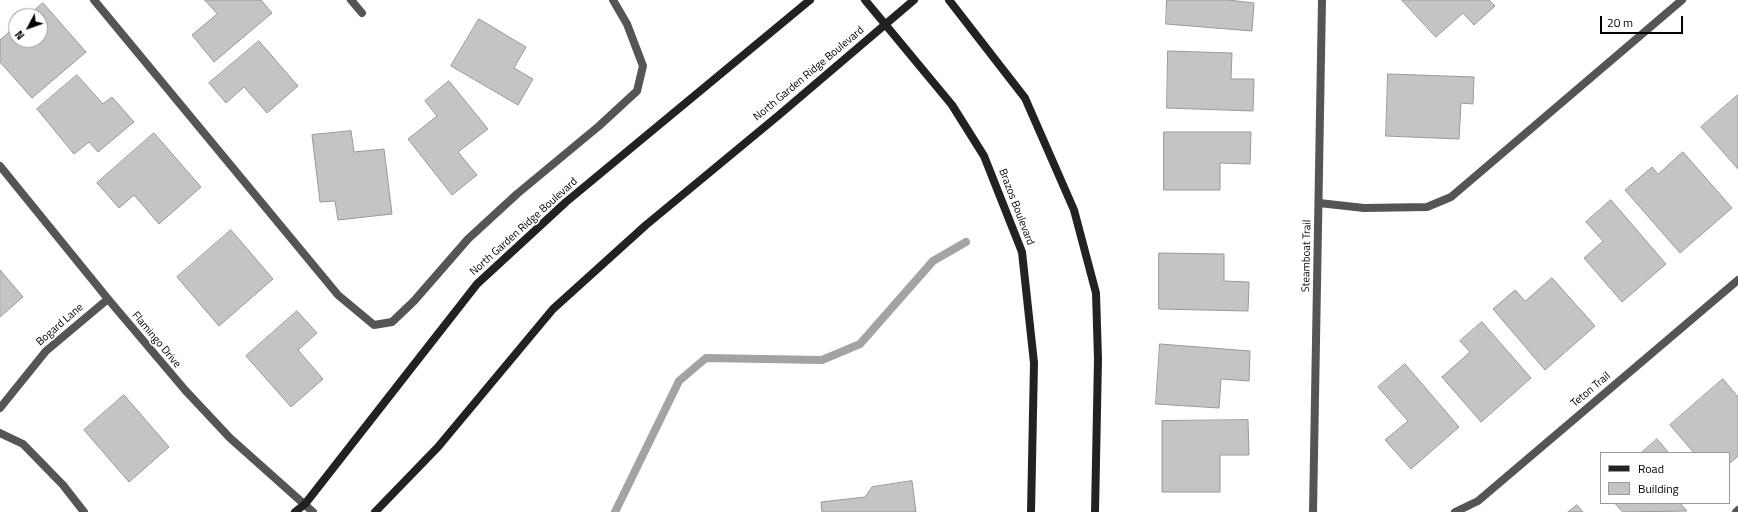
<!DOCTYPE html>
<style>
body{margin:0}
#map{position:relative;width:1738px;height:512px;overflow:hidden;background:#fff;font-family:"Titillium Web",sans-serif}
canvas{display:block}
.legend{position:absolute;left:1600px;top:452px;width:130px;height:52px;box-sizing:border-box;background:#fff;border:1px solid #999;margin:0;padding:5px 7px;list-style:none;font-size:12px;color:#000}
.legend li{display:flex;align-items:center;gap:8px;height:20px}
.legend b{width:20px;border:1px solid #999}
.north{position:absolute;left:8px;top:8px;width:40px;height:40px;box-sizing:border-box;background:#fff;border:1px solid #999;border-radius:50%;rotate:229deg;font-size:11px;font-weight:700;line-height:16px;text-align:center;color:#000}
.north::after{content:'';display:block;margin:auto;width:14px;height:18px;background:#000;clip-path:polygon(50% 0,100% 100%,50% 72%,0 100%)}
.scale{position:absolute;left:1600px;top:16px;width:83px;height:18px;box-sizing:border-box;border:2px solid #000;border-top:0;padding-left:5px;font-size:12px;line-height:14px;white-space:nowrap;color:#000;-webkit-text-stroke:3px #fff;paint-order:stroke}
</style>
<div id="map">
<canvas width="1738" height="512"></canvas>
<ul class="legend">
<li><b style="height:5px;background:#222"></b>Road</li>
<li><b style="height:11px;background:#c4c4c4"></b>Building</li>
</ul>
<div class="north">N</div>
<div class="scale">20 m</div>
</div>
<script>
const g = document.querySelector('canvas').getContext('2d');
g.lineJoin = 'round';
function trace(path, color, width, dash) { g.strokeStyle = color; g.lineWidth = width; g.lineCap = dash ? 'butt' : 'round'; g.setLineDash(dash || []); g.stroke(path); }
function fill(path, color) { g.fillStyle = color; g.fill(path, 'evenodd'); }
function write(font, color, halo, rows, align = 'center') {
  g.font = font + ' "Titillium Web",sans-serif'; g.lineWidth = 3.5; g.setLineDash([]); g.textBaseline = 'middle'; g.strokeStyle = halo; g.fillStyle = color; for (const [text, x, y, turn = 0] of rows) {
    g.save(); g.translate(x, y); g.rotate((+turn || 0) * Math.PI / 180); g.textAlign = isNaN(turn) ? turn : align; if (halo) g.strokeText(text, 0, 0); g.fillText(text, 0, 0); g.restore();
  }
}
trace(new Path2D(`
 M 615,512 L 679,381 L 706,358 L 822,360 L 860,344 L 933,261 L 966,242`), '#a3a3a3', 8);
const building = new Path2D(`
 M 205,0 L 261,0 L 272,13 L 214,62 L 192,35 L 217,14 Z
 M 1167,0 L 1228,0 L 1254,3 L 1252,31 L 1166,24 Z
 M 1402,0 L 1489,0 L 1495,6 L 1474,25 L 1463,13 L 1436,37 Z
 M 43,3 L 86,52 L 32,98 L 0,62 L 0,40 L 16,26 L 16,40 L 40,40 L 40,16 L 28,16 Z
 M 479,19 L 526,47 L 514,68 L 533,79 L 518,105 L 451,66 Z
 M 259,41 L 298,86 L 267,113 L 244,87 L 226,103 L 209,83 Z
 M 1168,51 L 1232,53 L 1231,79 L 1254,79 L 1253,111 L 1167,108 Z
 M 1388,74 L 1474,77 L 1473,104 L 1461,103 L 1459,139 L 1386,136 Z
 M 77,75 L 103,104 L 112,97 L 134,122 L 98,152 L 89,142 L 74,154 L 37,109 Z
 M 449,81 L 488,129 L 458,152 L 477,175 L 452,195 L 408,139 L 437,116 L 425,101 Z
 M 1738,95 L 1738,169 L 1701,127 Z
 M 351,131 L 354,152 L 384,149 L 392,214 L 338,220 L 335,201 L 320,202 L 312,135 Z
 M 1164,132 L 1251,132 L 1250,164 L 1220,163 L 1220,190 L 1164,190 Z
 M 154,133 L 201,187 L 159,224 L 134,195 L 119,208 L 97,183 Z
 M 1683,152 L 1732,208 L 1680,253 L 1625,190 L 1652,167 L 1658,174 Z
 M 1611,200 L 1666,264 L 1622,302 L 1584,258 L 1603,241 L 1586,222 Z
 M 231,230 L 273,279 L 219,326 L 177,277 Z
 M 1159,253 L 1224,254 L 1224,281 L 1249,282 L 1248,311 L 1159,309 Z
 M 0,270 L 23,297 L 0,317 Z
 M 1552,278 L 1595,326 L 1545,370 L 1493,309 L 1515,290 L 1525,301 Z
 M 297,311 L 317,333 L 298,350 L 323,379 L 291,407 L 246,356 Z
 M 1482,322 L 1531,378 L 1481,422 L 1442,377 L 1470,352 L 1460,341 Z
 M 1160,344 L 1250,351 L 1249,381 L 1221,379 L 1219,408 L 1156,404 Z
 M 1405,364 L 1459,427 L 1411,469 L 1385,440 L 1408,421 L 1378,387 Z
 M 1723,379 L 1738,397 L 1738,456 L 1729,464 L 1729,453 L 1694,453 L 1670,425 Z
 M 124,395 L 169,447 L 129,482 L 84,430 Z
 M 1248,420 L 1249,455 L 1220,455 L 1220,492 L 1162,492 L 1162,421 Z
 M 1657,439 L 1669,453 L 1641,453 Z
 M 912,481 L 916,512 L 822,512 L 821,502 L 865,497 L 872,487 Z
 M 1615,503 L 1680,503 L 1687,511 L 1623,512 Z
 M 1577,505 L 1583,512 L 1568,512 Z`);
fill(building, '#c4c4c4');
trace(building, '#999', 1);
trace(new Path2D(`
 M 94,0 L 338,295 L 374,325 L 392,322 L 414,301 L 468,239 L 517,194 L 599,126 L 637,91 L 643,66 L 627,24 L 613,0
 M 1319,203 L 1364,208 L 1427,207 L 1451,197 L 1682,0
 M 0,433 L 23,444 L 63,485 L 84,512
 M 1736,512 L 1738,510`), '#555', 8);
trace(new Path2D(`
 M 351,0 L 362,13
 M 0,166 L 108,299 L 185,390 L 230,438 L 313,512
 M 0,408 L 46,351 L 108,299
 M 1313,512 L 1322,0
 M 1455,512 L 1478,501 L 1738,280`), '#555', 8);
trace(new Path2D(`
 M 865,0 L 952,105 L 984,156 L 1022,252 L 1034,363 L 1031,512
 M 949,0 L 1025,98 L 1074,210 L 1096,293 L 1098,359 L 1095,512
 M 295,512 L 305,504 L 477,284 L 566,202 L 810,0
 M 375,512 L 438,447 L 553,309 L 646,225 L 779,115 L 914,0`), '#222', 8);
write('11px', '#000', '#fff', [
 ["North Garden Ridge Boulevard",809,74,-40],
 ["Brazos Boulevard",1016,207,69],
 ["North Garden Ridge Boulevard",524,227,-42],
 ["Steamboat Trail",1307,256,-89],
 ["Bogard Lane",60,325,-41],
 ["Flamingo Drive",156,340,50],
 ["Teton Trail",1591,390,-40]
]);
</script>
